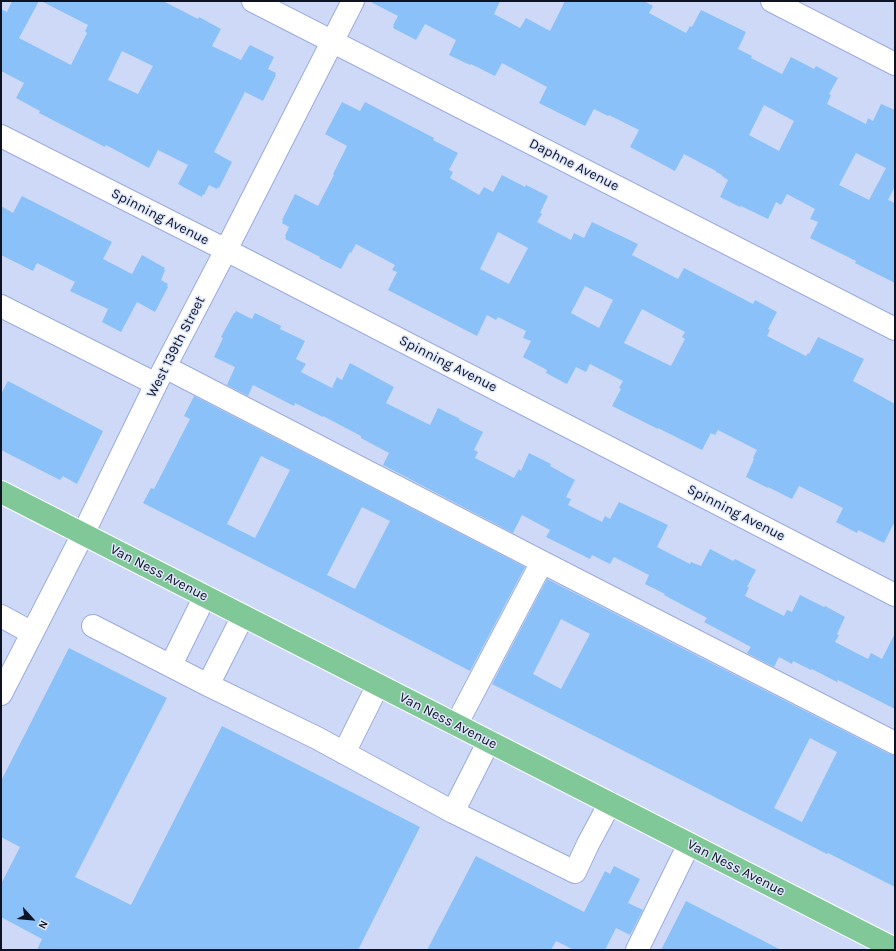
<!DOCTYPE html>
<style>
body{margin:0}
#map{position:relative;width:896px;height:951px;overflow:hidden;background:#ced9f8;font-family:Karla,sans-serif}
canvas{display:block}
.frame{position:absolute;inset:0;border:2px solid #0e1324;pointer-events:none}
.north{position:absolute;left:12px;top:899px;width:40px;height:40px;-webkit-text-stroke:3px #dfe7fb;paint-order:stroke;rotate:117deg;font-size:11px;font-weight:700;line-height:16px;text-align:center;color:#0e1324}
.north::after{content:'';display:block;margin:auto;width:14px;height:18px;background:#0e1324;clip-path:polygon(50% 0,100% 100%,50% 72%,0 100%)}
</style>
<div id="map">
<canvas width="896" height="951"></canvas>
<div class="frame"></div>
<div class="north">N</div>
</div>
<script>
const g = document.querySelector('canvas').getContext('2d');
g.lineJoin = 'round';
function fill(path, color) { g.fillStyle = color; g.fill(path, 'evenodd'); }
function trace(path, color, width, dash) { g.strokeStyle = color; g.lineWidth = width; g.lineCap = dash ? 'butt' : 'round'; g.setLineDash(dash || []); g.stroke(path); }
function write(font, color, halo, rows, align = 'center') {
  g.font = font + ' Karla,sans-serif'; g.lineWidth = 3; g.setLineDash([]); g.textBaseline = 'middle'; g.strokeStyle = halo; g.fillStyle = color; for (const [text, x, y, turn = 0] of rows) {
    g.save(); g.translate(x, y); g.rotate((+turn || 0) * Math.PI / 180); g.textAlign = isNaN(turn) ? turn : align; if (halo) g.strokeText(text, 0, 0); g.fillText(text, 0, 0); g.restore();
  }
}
fill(new Path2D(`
 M 12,1 L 39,1 L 19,38 L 71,65 L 87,33 L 85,31 L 88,25 L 41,1 L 163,1 L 198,19 L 199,17 L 221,29 L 212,46 L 241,60 L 249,46 L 249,47 L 250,45 L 274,57 L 268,69 L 276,73 L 275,75 L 276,75 L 263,101 L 245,92 L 214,152 L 232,162 L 219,188 L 218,187 L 217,189 L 209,185 L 204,195 L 203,194 L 202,197 L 178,184 L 188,165 L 158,150 L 149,168 L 106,145 L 105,147 L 39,113 L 40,111 L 16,98 L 24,83 L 1,71 L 1,9 L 7,12 ZM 122,51 L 153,66 L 138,94 L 108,80 Z
 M 369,1 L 500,1 L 494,14 L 520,28 L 526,18 L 550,31 L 565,1 L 644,1 L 653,6 L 649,13 L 686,33 L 690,26 L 692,27 L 701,10 L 746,32 L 738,49 L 752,56 L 751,58 L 782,74 L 791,57 L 814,69 L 816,66 L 838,78 L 829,94 L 831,95 L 827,104 L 866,124 L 868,118 L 873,121 L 881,104 L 895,110 L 895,186 L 888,200 L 895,203 L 895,283 L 855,263 L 856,261 L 810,238 L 818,222 L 810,219 L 815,209 L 787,194 L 781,205 L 776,202 L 768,219 L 741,206 L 740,207 L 720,197 L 728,180 L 722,176 L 722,175 L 716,172 L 716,171 L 684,154 L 675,171 L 630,147 L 639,130 L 609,115 L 608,116 L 594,109 L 585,126 L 539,103 L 547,87 L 502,63 L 495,76 L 471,64 L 470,65 L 449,55 L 456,40 L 425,24 L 416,40 L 393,28 L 394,25 L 393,25 L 398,16 ZM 764,105 L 794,121 L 779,151 L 749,135 ZM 856,153 L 886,168 L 869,200 L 839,185 Z
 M 342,102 L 360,111 L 365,102 L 434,138 L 433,140 L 458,153 L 449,170 L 453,172 L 450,178 L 479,195 L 484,187 L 493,192 L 502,175 L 525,187 L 526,185 L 548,196 L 540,213 L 542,214 L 537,222 L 571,240 L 574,233 L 584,238 L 592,222 L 638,244 L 632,255 L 678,279 L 684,268 L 753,304 L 755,300 L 777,312 L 768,329 L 770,330 L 767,336 L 806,356 L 808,353 L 809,354 L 818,337 L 864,359 L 853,381 L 895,404 L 895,521 L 884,543 L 858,530 L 857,533 L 836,522 L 843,508 L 799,486 L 792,499 L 768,487 L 768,488 L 746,477 L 754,459 L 753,458 L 757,450 L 718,430 L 715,435 L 711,433 L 702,450 L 658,428 L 658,429 L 612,406 L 621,389 L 619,388 L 623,381 L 590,364 L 586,372 L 576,367 L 567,384 L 546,373 L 547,370 L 523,357 L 531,341 L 523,338 L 526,331 L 498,317 L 496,320 L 487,315 L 477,336 L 388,290 L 397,272 L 392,270 L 395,265 L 356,244 L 351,253 L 350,252 L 341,269 L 319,258 L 320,257 L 285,239 L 286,237 L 285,236 L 289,227 L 282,223 L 283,221 L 282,220 L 295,194 L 318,206 L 334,175 L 333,174 L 347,146 L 325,134 ZM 498,232 L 528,248 L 509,284 L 480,269 ZM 585,286 L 613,300 L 599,328 L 571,313 ZM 642,309 L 685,332 L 682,337 L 685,339 L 671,366 L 624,343 Z
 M 22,196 L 112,242 L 103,259 L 132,274 L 142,255 L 165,268 L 164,270 L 165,270 L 161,280 L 168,284 L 167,286 L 168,287 L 155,312 L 137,302 L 121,332 L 102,322 L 108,309 L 70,291 L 75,282 L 37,263 L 33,271 L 1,255 L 1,206 L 13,213 Z
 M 236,311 L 252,319 L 255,313 L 281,326 L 280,329 L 305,341 L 296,359 L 306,364 L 301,372 L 332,388 L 337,377 L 342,380 L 350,363 L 394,387 L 386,403 L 430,425 L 438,408 L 460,419 L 459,420 L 483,432 L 474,450 L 478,452 L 475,458 L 514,478 L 519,469 L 521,471 L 529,453 L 551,464 L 550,466 L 575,480 L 566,497 L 571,499 L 568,505 L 602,522 L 605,516 L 610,519 L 619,502 L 668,525 L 657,547 L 690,564 L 691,562 L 701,566 L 710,549 L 733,561 L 735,559 L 756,570 L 747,587 L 749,587 L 745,596 L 784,616 L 787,610 L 792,612 L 800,595 L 824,607 L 825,606 L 845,617 L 837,634 L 839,635 L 835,642 L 868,659 L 871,653 L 882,659 L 895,633 L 895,709 L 838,680 L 837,682 L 812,669 L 811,670 L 793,661 L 792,664 L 779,657 L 774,667 L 747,653 L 751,647 L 704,622 L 707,618 L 664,595 L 665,594 L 645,584 L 649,575 L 614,557 L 610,564 L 592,555 L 590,559 L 546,537 L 550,530 L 522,515 L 513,533 L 383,465 L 389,453 L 361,438 L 361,436 L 323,416 L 323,417 L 295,403 L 294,406 L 253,385 L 248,396 L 227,385 L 235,367 L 214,357 L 223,338 L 221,337 L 234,313 L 235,313 Z
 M 8,381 L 103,431 L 77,484 L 63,476 L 60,480 L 1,450 L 1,394 Z
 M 194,396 L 525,567 L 470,671 L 320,593 L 143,503 L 151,488 L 154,489 L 190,419 L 184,416 ZM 261,456 L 290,470 L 255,538 L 227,524 ZM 362,507 L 390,521 L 355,589 L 327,575 Z
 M 547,579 L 889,754 L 895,755 L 895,887 L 828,853 L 827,854 L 492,684 ZM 561,619 L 590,634 L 561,689 L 533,674 ZM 810,738 L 837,752 L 802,822 L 774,808 Z
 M 69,648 L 167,698 L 75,877 L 131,905 L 222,726 L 420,827 L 358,950 L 37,950 L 42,939 L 1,917 L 1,884 L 20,847 L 1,837 L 1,781 Z
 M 476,856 L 584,912 L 605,871 L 610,874 L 614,866 L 640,879 L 628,903 L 643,910 L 630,935 L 616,928 L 605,950 L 574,950 L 556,941 L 551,950 L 427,950 Z
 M 686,901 L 781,950 L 661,950 Z`), '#8ac1f8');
const minor = new Path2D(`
 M 253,1 L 895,329
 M 772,1 L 895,64
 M 1,136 L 226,250 L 895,595
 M 1,306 L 156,384
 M 165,367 L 542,562 L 895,743
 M 1,616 L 32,633
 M 93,626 L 208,685 L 317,738 L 453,812
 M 171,665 L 205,596
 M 208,685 L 243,616
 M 1,694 L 83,534 L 156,384 L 226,250 L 353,1
 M 456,725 L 542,562
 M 489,741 L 453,812 L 575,872 L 588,844 L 610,803
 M 344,753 L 378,685
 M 637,950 L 689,844`);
const major = new Path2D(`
 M 1,492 L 895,949`);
trace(minor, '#9bacdc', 24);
trace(major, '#fff', 24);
trace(minor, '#fff', 22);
trace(major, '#80c897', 22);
write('14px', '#0e1324', '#dfe7fb', [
 ["Daphne Avenue",574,165,27],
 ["Spinning Avenue",160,217,27],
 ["West 139th Street",176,347,-63],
 ["Spinning Avenue",448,364,27],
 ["Spinning Avenue",736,513,27],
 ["Van Ness Avenue",159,573,27],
 ["Van Ness Avenue",448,721,27],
 ["Van Ness Avenue",736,868,27]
]);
</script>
